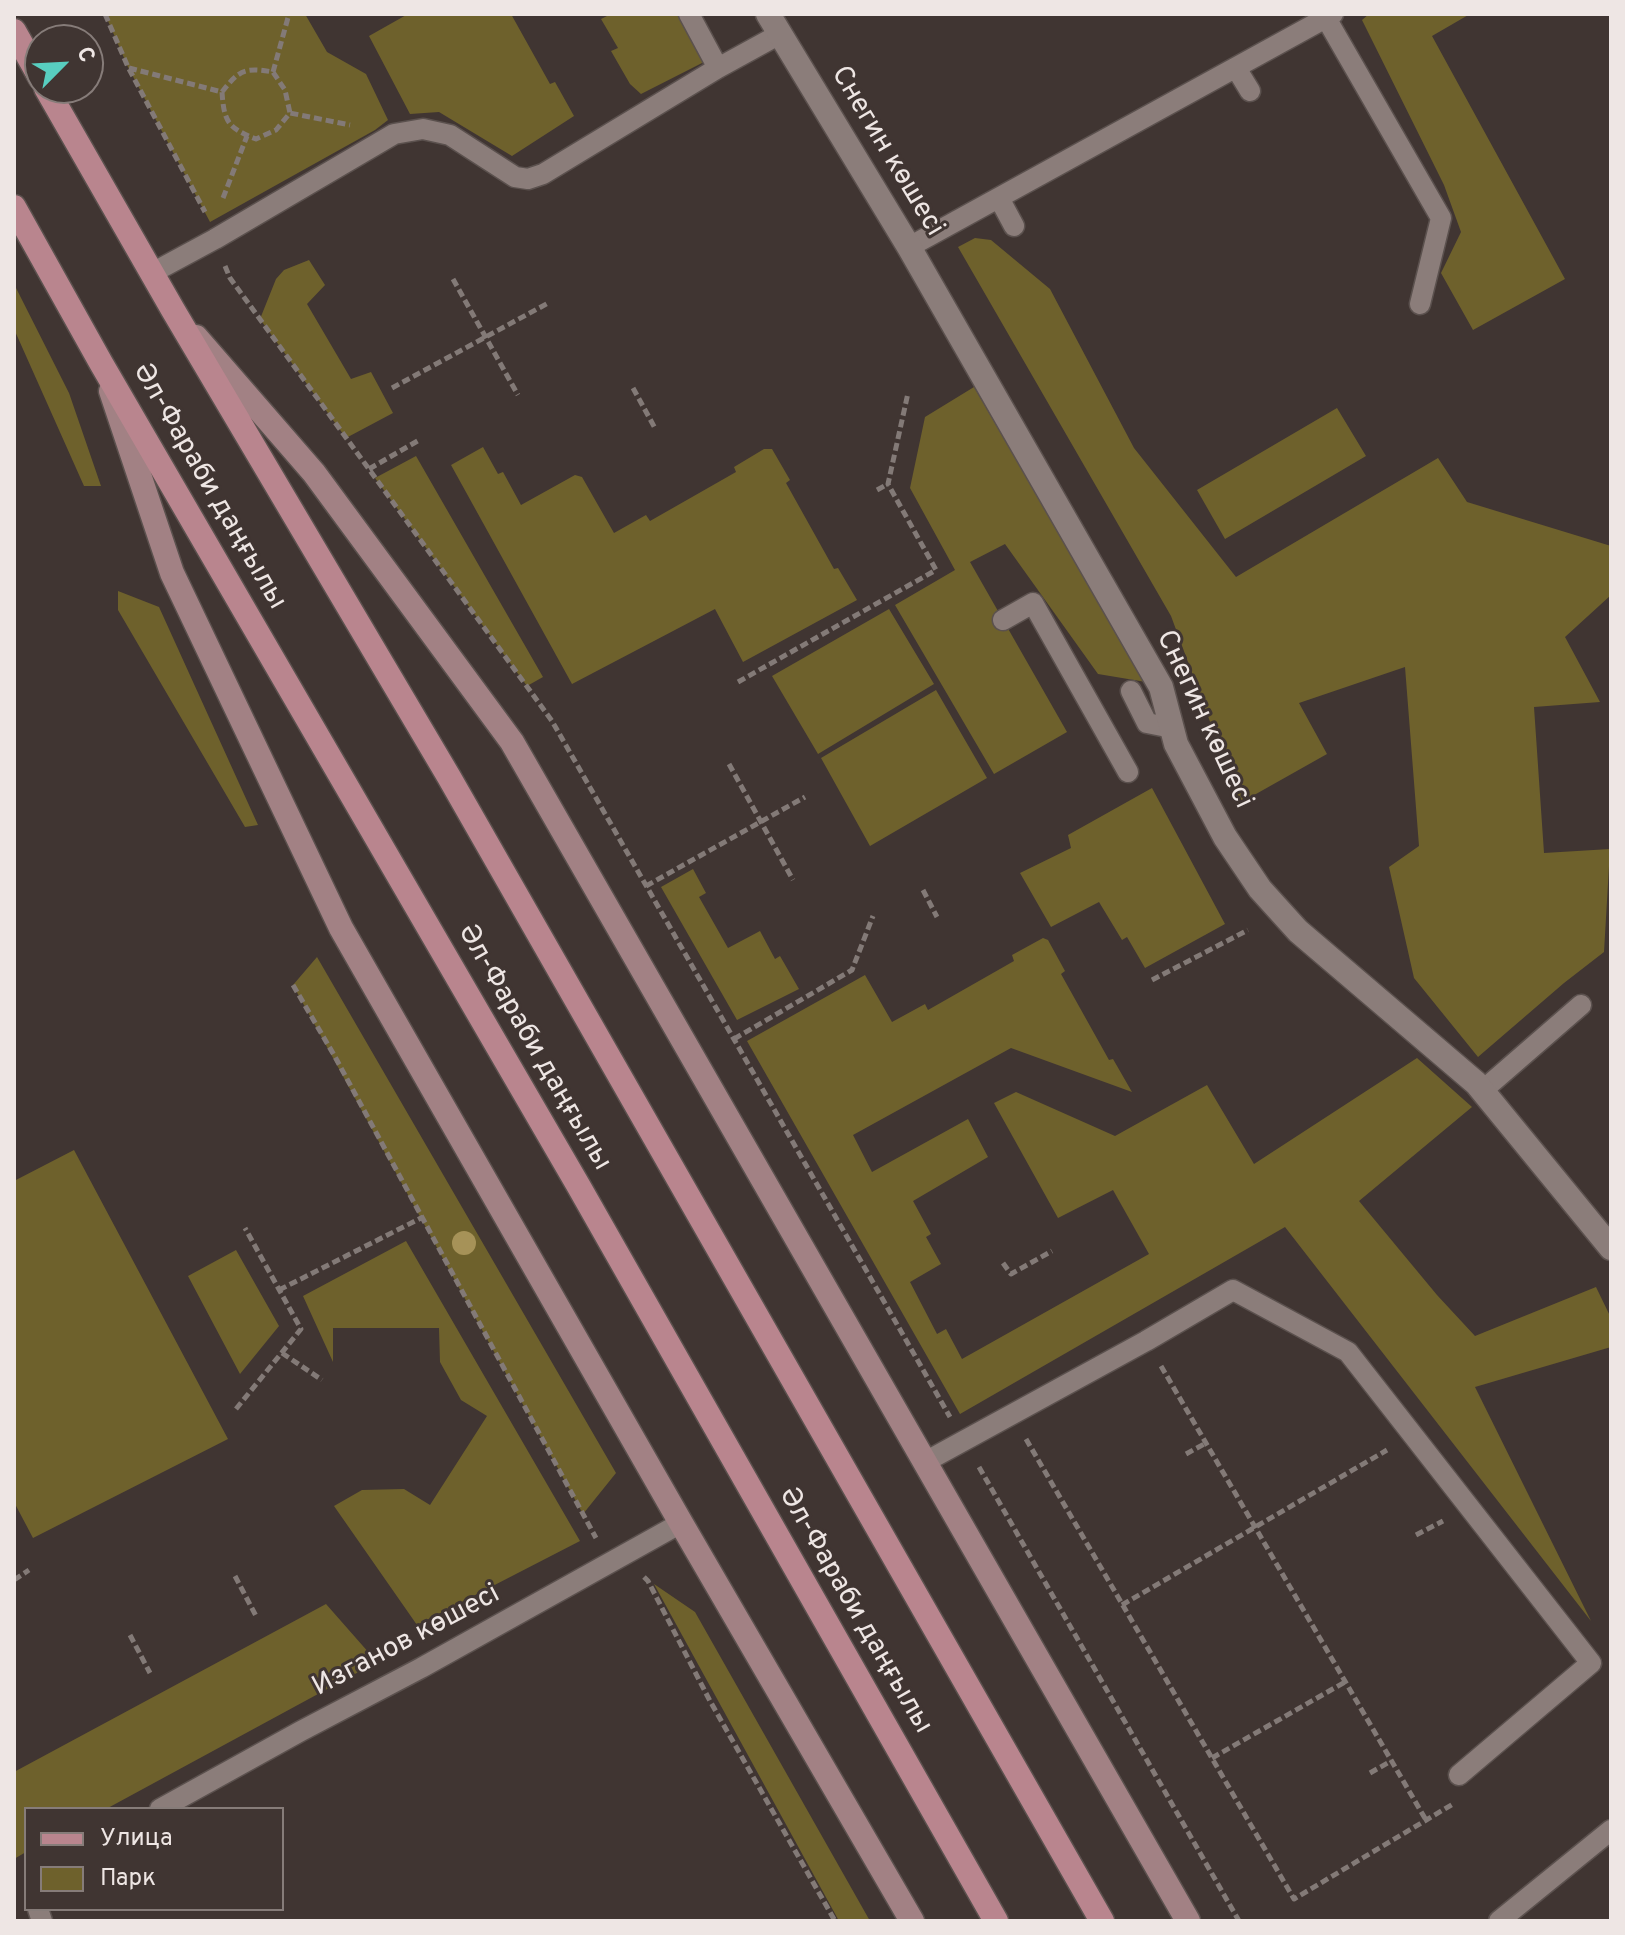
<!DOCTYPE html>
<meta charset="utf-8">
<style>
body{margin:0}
#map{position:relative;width:1625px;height:1935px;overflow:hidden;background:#403532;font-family:Overpass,sans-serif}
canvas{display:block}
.frame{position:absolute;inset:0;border:16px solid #eee6e4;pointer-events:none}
.legend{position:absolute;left:24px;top:1807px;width:260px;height:104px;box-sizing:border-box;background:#403532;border:2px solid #867c79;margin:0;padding:10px 14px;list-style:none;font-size:24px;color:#eee6e4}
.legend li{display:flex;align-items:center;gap:16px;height:40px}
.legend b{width:40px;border:2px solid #867c79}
.north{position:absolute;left:24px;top:24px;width:80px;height:80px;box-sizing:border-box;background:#403532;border:2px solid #867c79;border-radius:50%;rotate:66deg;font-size:22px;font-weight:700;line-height:32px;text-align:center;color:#eee6e4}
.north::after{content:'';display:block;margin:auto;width:28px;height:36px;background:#58cec0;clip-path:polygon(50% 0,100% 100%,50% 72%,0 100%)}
</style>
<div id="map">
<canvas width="1625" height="1935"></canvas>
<div class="frame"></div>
<ul class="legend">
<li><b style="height:10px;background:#b9858e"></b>Улица</li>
<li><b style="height:22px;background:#6e612c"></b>Парк</li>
</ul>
<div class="north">С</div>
</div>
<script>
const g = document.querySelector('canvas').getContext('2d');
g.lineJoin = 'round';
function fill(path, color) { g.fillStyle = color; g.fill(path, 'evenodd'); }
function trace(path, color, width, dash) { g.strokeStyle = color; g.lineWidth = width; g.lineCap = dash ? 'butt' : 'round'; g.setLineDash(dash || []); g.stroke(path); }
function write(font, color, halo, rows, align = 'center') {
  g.font = font + ' Overpass,sans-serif'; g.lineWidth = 6; g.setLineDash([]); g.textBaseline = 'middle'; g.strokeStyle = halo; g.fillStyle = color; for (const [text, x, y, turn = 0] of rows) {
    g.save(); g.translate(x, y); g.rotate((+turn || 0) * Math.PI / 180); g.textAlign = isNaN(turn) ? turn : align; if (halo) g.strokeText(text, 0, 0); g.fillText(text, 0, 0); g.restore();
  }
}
fill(new Path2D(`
 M 105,14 L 251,14 L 252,15 L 305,14 L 327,52 L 366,74 L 388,120 L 375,130 L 210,222 L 128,67 Z
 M 408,14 L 511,14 L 550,84 L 555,82 L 574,116 L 512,156 L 439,112 L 410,114 L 369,36 Z
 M 611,14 L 680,14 L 704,62 L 641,94 L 630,84 L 611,51 L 618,48 L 601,19 Z
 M 1369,14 L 1470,14 L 1432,36 L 1565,279 L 1473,330 L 1441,273 L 1461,232 L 1444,185 L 1362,20 Z
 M 975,238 L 991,240 L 1050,289 L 1134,448 L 1236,577 L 1438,458 L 1467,502 L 1611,546 L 1611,595 L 1565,637 L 1600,702 L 1534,707 L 1544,853 L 1610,849 L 1604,952 L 1564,983 L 1478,1057 L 1414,978 L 1389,867 L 1419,846 L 1405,667 L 1299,703 L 1327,754 L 1240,803 L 1171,616 L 958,247 Z
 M 309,260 L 325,285 L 307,304 L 351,379 L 371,372 L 393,413 L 346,438 L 260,319 L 276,279 L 284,270 Z
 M 14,284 L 69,393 L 101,486 L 84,486 L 14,329 Z
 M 974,387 L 1146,682 L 1098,674 L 1005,544 L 970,562 L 1067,732 L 994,774 L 895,605 L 955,570 L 910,488 L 925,417 Z
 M 1337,408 L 1366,456 L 1225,539 L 1197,490 Z
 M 483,447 L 498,474 L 503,472 L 521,505 L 575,475 L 582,477 L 614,533 L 646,515 L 650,521 L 736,472 L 734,467 L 764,449 L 772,449 L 790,480 L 786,483 L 834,569 L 838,568 L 857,600 L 743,662 L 715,609 L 572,684 L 451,465 Z
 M 416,456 L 543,677 L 527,686 L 375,478 Z
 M 118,591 L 159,607 L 258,825 L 245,827 L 118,610 Z
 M 889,609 L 934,684 L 818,754 L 772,676 Z
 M 936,690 L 987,778 L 870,846 L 821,758 Z
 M 1152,788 L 1225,924 L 1145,968 L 1127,937 L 1122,940 L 1099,902 L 1051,927 L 1020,873 L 1071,848 L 1068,835 Z
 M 693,869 L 706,893 L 699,897 L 728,948 L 760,931 L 775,959 L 780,956 L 799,989 L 737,1020 L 661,887 Z
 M 1043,938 L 1048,940 L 1065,971 L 1061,974 L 1109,1060 L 1113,1059 L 1132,1092 L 1011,1048 L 853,1135 L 872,1172 L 968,1119 L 988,1157 L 913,1201 L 931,1234 L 926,1237 L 941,1264 L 910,1282 L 937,1334 L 946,1329 L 962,1359 L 1149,1254 L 1113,1190 L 1058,1218 L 994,1103 L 1016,1092 L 1115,1136 L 1207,1085 L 1254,1164 L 1417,1058 L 1472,1107 L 1359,1201 L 1437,1295 L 1475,1336 L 1596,1287 L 1611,1318 L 1611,1347 L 1475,1387 L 1591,1621 L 1285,1227 L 960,1414 L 747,1041 L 865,975 L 892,1022 L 925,1004 L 928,1010 L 1014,961 L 1012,955 Z
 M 317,957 L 616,1473 L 583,1514 L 293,985 Z
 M 74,1150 L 228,1439 L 33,1538 L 14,1502 L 14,1181 Z
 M 406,1241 L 580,1541 L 417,1625 L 334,1506 L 362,1490 L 404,1489 L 430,1505 L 487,1416 L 461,1400 L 440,1362 L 439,1328 L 333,1328 L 333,1362 L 303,1296 Z
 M 236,1250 L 279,1326 L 240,1374 L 188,1276 Z
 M 654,1584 L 695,1612 L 870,1921 L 839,1921 Z
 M 326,1604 L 377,1662 L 106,1809 L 26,1809 L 26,1852 L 14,1859 L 14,1772 Z`), '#6e612c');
const lane = new Path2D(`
 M 689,14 L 718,68
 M 1326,18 L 1441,218 L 1420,304
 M 1236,68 L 1250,91
 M 999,198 L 1014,226
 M 909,247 L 1333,14
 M 152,273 L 215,239 L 394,134 L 423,129 L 450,135 L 515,177 L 528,179 L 543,174 L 718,68 L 780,34
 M 1003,620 L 1033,603 L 1128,772
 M 1131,691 L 1147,723 L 1172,728
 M 1482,1091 L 1581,1005
 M 925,1462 L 1146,1341 L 1233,1290 L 1348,1352 L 1591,1663 L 1459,1775
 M 160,1809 L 301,1731 L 421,1668 L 681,1523
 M 38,1909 L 42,1921
 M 1499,1921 L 1611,1830`);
const street = new Path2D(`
 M 768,14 L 909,247 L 1161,687 L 1176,744 L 1225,837 L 1260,889 L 1298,931 L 1476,1083 L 1611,1248`);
const secondary = new Path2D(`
 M 196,337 L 314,473 L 512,742 L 1188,1921
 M 111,391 L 172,573 L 341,928 L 681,1523 L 912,1921`);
const primary = new Path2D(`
 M 14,31 L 40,77
 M 46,88 L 173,310 L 449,777 L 1102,1921
 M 14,207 L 101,363 L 578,1185 L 996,1921`);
trace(lane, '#5b514e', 23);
trace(street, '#5b514e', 27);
trace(secondary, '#5b514e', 27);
trace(primary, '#5b514e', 27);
trace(new Path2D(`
 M 105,14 L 128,67 L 205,212
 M 129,68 L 222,92 C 224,122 228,128 256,139 L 276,130 L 290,113 L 350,125
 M 273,72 L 289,14
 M 222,92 C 239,70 245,67 273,72 L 285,90 L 290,113
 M 223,198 L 247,136
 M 225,266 L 230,278 L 552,721 L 950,1417
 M 453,279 L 518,395
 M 392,388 L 550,302
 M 633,388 L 656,430
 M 369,469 L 421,439
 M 877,490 L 888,484
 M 738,682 L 936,570 L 888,484 L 908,393
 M 729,764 L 793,880
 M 646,886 L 805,797
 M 923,890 L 937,917
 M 1152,980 L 1248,930
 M 293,985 L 334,1055 L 596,1538
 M 734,1039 L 852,970 L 873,916
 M 1003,1263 L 1011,1274 L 1052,1251
 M 279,1290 L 423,1217
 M 282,1353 L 322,1380
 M 1161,1366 L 1426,1820
 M 236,1409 L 301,1329 L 245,1228
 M 1026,1439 L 1294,1899 L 1453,1804
 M 1186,1454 L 1206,1443
 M 979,1467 L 1239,1921
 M 1416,1535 L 1443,1521
 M 235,1576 L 256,1616
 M 644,1577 L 648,1581 L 710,1701 L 835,1921
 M 14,1580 L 29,1570
 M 1122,1605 L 1387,1450
 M 130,1635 L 150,1673
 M 1212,1758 L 1345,1682
 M 1370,1773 L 1391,1761`), '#837a77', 5, [8, 4]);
trace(lane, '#8b7d7a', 20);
trace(street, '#8b7d7a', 24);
trace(secondary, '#a28184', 24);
trace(primary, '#b9858e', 24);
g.fillStyle = '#a69258';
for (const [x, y] of [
 [464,1243]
]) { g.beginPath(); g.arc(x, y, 12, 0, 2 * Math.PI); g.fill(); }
write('28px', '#eee6e4', '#403532', [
 ["Снегин көшесі",886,152,59],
 ["Әл-Фараби даңғылы",208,487,60],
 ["Снегин көшесі",1203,720,65],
 ["Әл-Фараби даңғылы",533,1048,60],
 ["Әл-Фараби даңғылы",854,1611,60],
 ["Изганов көшесі",407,1642,-28]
]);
</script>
